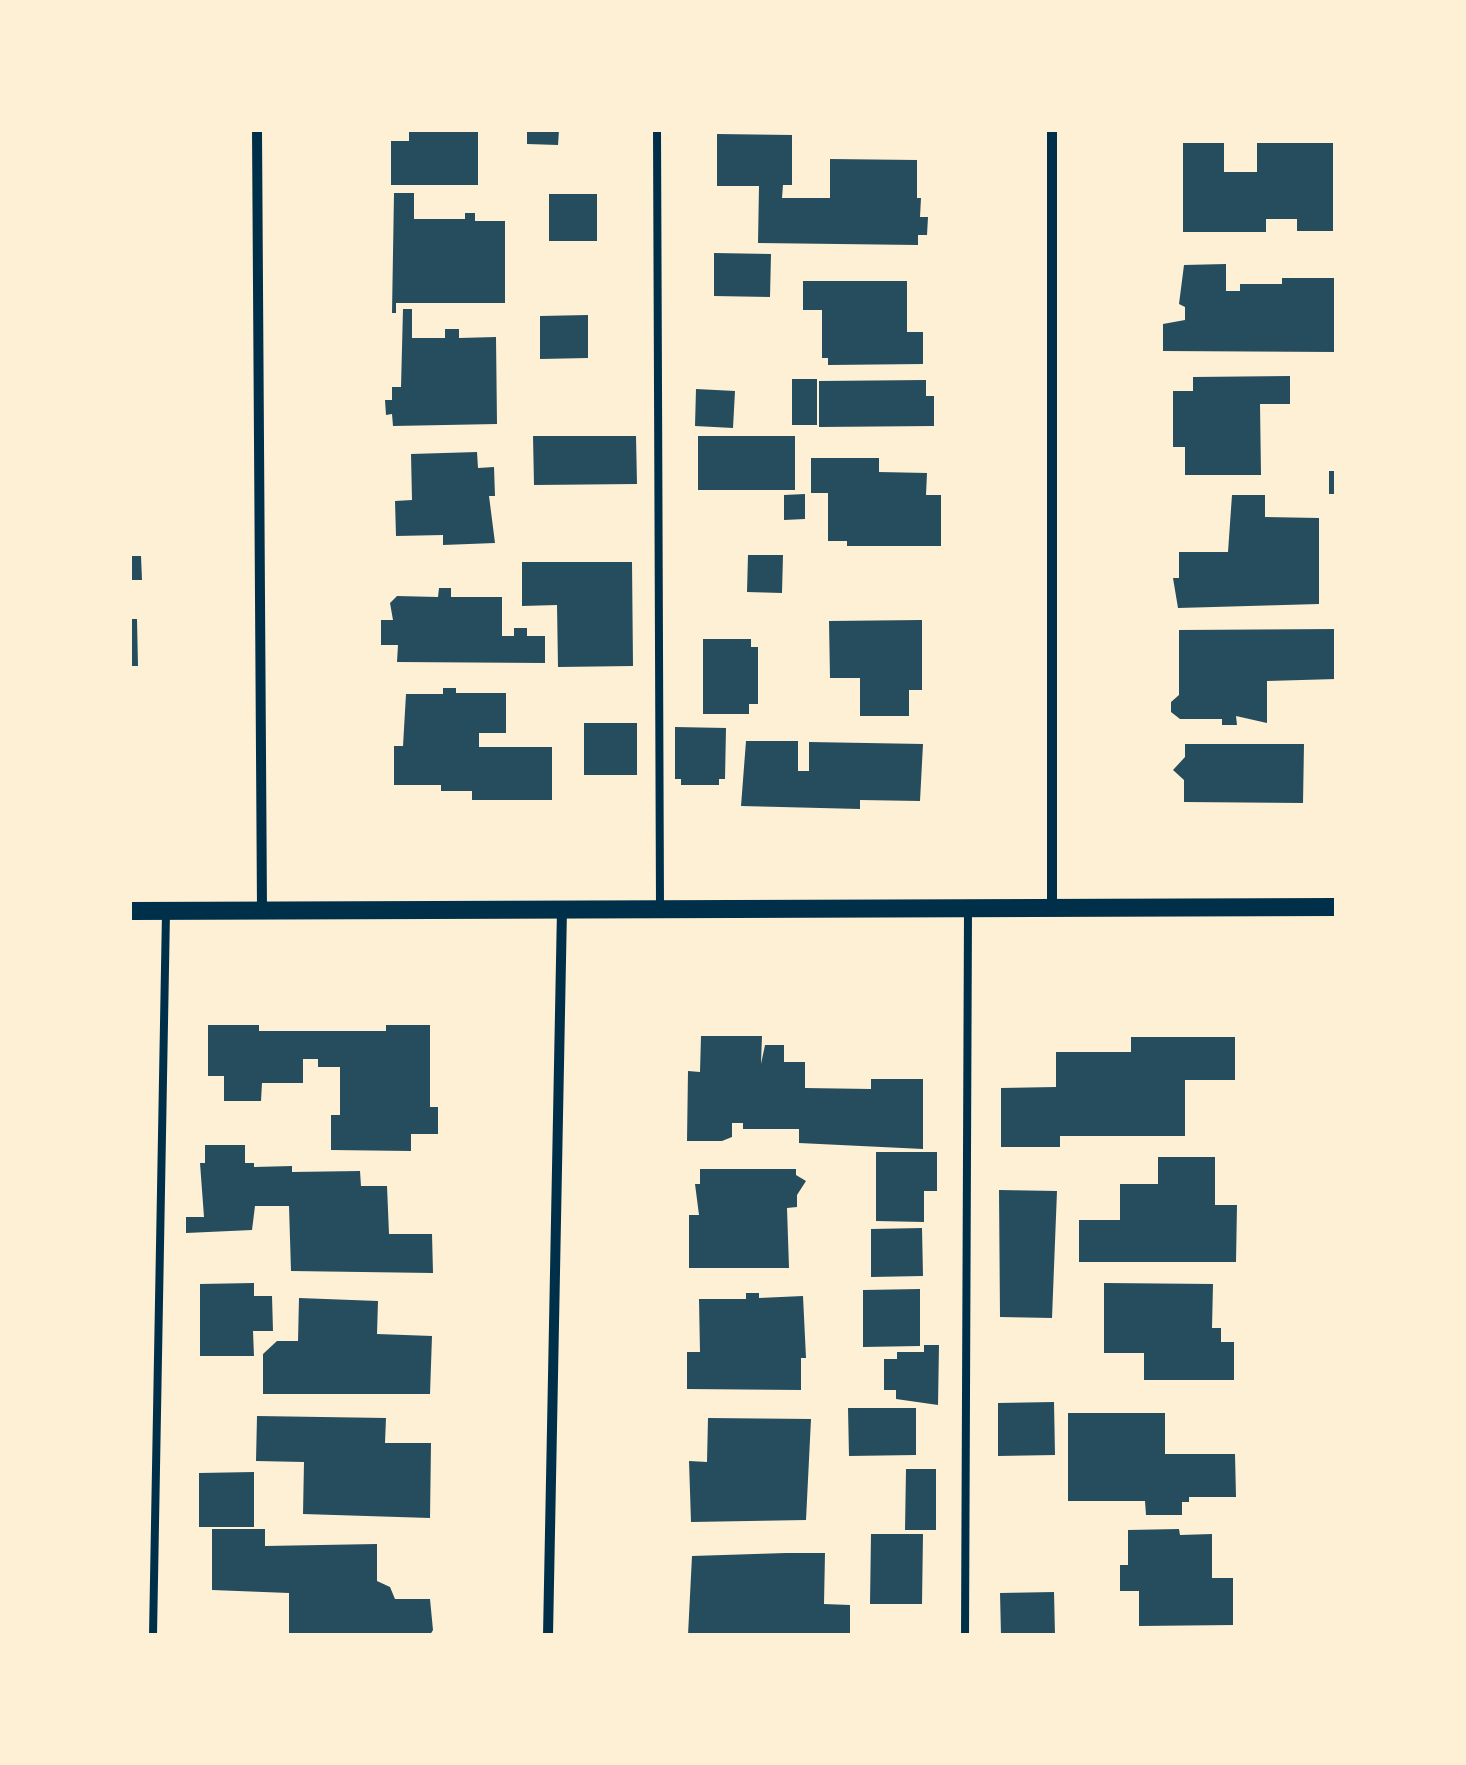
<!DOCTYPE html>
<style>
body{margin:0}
#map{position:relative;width:1466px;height:1765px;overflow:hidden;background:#fdf0d5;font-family:Literata,serif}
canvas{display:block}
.frame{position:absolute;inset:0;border:132px solid #fdf0d5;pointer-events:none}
</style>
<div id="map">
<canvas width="1466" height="1765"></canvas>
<div class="frame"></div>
</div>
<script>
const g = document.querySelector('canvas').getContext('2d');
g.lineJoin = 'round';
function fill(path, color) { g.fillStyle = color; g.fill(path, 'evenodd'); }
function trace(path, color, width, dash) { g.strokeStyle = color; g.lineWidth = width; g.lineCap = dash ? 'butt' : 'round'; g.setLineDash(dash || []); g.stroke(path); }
fill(new Path2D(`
 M 409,130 L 478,130 L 478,185 L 391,185 L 391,141 L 409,141 Z
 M 527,130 L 559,130 L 558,145 L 527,144 Z
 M 717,134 L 792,135 L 792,185 L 783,185 L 782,198 L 830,198 L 830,159 L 917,160 L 917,198 L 921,198 L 920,217 L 928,217 L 927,235 L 918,235 L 918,245 L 758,243 L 759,186 L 717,186 Z
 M 1183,143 L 1224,143 L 1224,172 L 1257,172 L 1257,143 L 1333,143 L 1333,231 L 1297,231 L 1297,219 L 1266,219 L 1266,232 L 1183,232 Z
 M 394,193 L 414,193 L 414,219 L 465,219 L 465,213 L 475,213 L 475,221 L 505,221 L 505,303 L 396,303 L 396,313 L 392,313 Z
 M 549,194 L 597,194 L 597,241 L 549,241 Z
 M 714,253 L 771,254 L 770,297 L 714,296 Z
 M 1226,264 L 1226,291 L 1240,291 L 1240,284 L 1282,284 L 1282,278 L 1336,278 L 1336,352 L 1163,351 L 1163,324 L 1185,320 L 1185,307 L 1179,304 L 1184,265 Z
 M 803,281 L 907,281 L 907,332 L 923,332 L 923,364 L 828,365 L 828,358 L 822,358 L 822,310 L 803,310 Z
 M 403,309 L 412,309 L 412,338 L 445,338 L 445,329 L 459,329 L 459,338 L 496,337 L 497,424 L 393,426 L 392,414 L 386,415 L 385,400 L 392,400 L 392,387 L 401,387 Z
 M 588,315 L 588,358 L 540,359 L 540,316 Z
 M 1290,376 L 1290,404 L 1260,404 L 1261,475 L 1185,475 L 1185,447 L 1173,447 L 1173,391 L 1193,391 L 1193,377 Z
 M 792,379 L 817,379 L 817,425 L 792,425 Z
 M 926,380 L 926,396 L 934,396 L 934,426 L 819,427 L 819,381 Z
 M 696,389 L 735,391 L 733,428 L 695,426 Z
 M 533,436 L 636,436 L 637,484 L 534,485 Z
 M 698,436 L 795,436 L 795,490 L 698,490 Z
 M 477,452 L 478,468 L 494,467 L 495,496 L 489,496 L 495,543 L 443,545 L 443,535 L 396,536 L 395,501 L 412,500 L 411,454 Z
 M 811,458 L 879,458 L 879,472 L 927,473 L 926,495 L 941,495 L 941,546 L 847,546 L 847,541 L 828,541 L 828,493 L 811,493 Z
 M 1329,471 L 1336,471 L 1336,494 L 1329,494 Z
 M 805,494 L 805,519 L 784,520 L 784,495 Z
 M 1232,495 L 1265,495 L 1265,517 L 1319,518 L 1319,604 L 1178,608 L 1173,578 L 1179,578 L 1179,552 L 1228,552 Z
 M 748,555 L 783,555 L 782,593 L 747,592 Z
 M 130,556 L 141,556 L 142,580 L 130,580 Z
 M 522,562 L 632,562 L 633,666 L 558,667 L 557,605 L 522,606 Z
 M 439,588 L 451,588 L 451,597 L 502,597 L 502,636 L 514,636 L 514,628 L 527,628 L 527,636 L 545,636 L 545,663 L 397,662 L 398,645 L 381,645 L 381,620 L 393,620 L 390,603 L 397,596 L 438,597 Z
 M 130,619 L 137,619 L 138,666 L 130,666 Z
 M 922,620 L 922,690 L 909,690 L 909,716 L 860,716 L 860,678 L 830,678 L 829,621 Z
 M 1336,629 L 1336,679 L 1267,681 L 1267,723 L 1236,716 L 1237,725 L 1222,725 L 1222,719 L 1180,719 L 1171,712 L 1171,702 L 1179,695 L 1179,630 Z
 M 703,639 L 751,639 L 751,647 L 758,647 L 758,704 L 749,704 L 749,714 L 703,714 Z
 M 443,688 L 456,688 L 456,693 L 506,693 L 506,733 L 479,733 L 479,747 L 552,747 L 552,800 L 472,800 L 472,791 L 441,791 L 441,785 L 394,785 L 394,746 L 403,746 L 406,694 L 443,694 Z
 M 584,723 L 637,723 L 637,775 L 584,775 Z
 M 675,727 L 726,728 L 725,779 L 719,779 L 719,785 L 681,785 L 681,779 L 675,779 Z
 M 746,741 L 798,741 L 798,771 L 809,771 L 809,742 L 923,744 L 920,801 L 860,800 L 860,809 L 741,806 Z
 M 1185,744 L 1304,744 L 1303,803 L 1184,802 L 1184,780 L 1173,770 L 1185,757 Z
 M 208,1025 L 259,1025 L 259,1031 L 386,1031 L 386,1025 L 430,1025 L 430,1107 L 438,1107 L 438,1134 L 411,1134 L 411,1151 L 331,1150 L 331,1115 L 340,1115 L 340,1067 L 318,1067 L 318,1059 L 303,1059 L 303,1083 L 262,1083 L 261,1101 L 224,1101 L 224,1076 L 208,1076 Z
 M 701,1036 L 762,1036 L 761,1064 L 765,1045 L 784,1045 L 784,1062 L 805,1062 L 805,1088 L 871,1089 L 871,1079 L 923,1079 L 923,1149 L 799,1143 L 799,1129 L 743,1129 L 743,1123 L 732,1123 L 732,1137 L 722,1141 L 687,1141 L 688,1071 L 700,1072 Z
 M 1131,1037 L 1235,1037 L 1235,1080 L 1185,1080 L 1185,1136 L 1060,1136 L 1060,1147 L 1001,1147 L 1001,1088 L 1056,1087 L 1056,1052 L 1131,1052 Z
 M 205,1145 L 245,1145 L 245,1163 L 254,1163 L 254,1167 L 292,1166 L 292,1172 L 360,1171 L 361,1186 L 387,1186 L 389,1234 L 432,1234 L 433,1273 L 291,1271 L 289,1206 L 255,1206 L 252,1230 L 186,1233 L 186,1217 L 204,1217 L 200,1163 L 205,1163 Z
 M 876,1152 L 937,1152 L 937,1191 L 924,1191 L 924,1222 L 876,1221 Z
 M 1158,1157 L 1215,1157 L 1215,1205 L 1237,1205 L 1236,1262 L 1079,1262 L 1079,1220 L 1120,1220 L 1120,1184 L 1158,1184 Z
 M 700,1169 L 796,1169 L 796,1175 L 806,1181 L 797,1195 L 797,1207 L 787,1208 L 789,1268 L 689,1268 L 689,1215 L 699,1215 L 695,1184 L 700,1184 Z
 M 999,1190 L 1057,1191 L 1052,1318 L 1000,1317 Z
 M 922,1228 L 923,1276 L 871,1277 L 871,1229 Z
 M 254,1283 L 254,1296 L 272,1296 L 273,1331 L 253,1331 L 254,1356 L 200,1356 L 200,1284 Z
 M 1104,1283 L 1213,1284 L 1212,1328 L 1221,1328 L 1221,1342 L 1234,1342 L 1234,1380 L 1144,1380 L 1144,1353 L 1104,1353 Z
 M 920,1289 L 920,1346 L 863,1347 L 863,1290 Z
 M 746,1293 L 759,1293 L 759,1298 L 803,1296 L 806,1358 L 801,1358 L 801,1390 L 687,1389 L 687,1352 L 700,1352 L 699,1299 L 746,1299 Z
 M 299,1298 L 378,1301 L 377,1334 L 432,1336 L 430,1394 L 263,1394 L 263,1354 L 277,1341 L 298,1341 Z
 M 924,1345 L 939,1345 L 938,1405 L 896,1399 L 896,1390 L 884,1390 L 884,1359 L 897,1359 L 897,1352 L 924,1352 Z
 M 1054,1402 L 1055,1455 L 998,1456 L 998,1403 Z
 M 848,1408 L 916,1408 L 916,1455 L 849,1456 Z
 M 1068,1413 L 1165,1413 L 1165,1454 L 1235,1454 L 1236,1497 L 1189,1497 L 1189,1502 L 1182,1502 L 1182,1515 L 1146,1515 L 1145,1501 L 1068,1501 Z
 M 257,1416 L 386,1418 L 385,1443 L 431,1443 L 430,1518 L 303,1514 L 304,1462 L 256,1461 Z
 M 708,1418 L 811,1419 L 806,1520 L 691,1522 L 689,1461 L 707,1462 Z
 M 906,1469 L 936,1469 L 936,1530 L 905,1530 Z
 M 254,1472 L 254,1527 L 199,1527 L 199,1473 Z
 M 212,1529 L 265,1529 L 265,1546 L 377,1544 L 377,1581 L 390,1587 L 395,1599 L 430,1599 L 433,1630 L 430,1635 L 289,1635 L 289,1593 L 212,1590 Z
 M 1179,1529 L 1180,1535 L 1212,1534 L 1212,1578 L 1233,1578 L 1233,1625 L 1139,1626 L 1139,1591 L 1120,1591 L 1120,1565 L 1128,1565 L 1128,1530 Z
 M 871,1534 L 923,1534 L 922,1604 L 870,1604 Z
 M 786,1553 L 825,1553 L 824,1604 L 850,1605 L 850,1635 L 688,1635 L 692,1556 Z
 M 1054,1592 L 1055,1635 L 1001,1635 L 1000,1593 Z`), '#264d5e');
trace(new Path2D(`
 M 657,130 L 660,907
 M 153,1635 L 166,912
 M 965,1635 L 968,911`), '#003049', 8);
trace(new Path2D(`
 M 257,130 L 262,909
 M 1052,130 L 1052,906
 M 548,1635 L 562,909`), '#003049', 10);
trace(new Path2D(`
 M 130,911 L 1336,907`), '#003049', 18);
</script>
